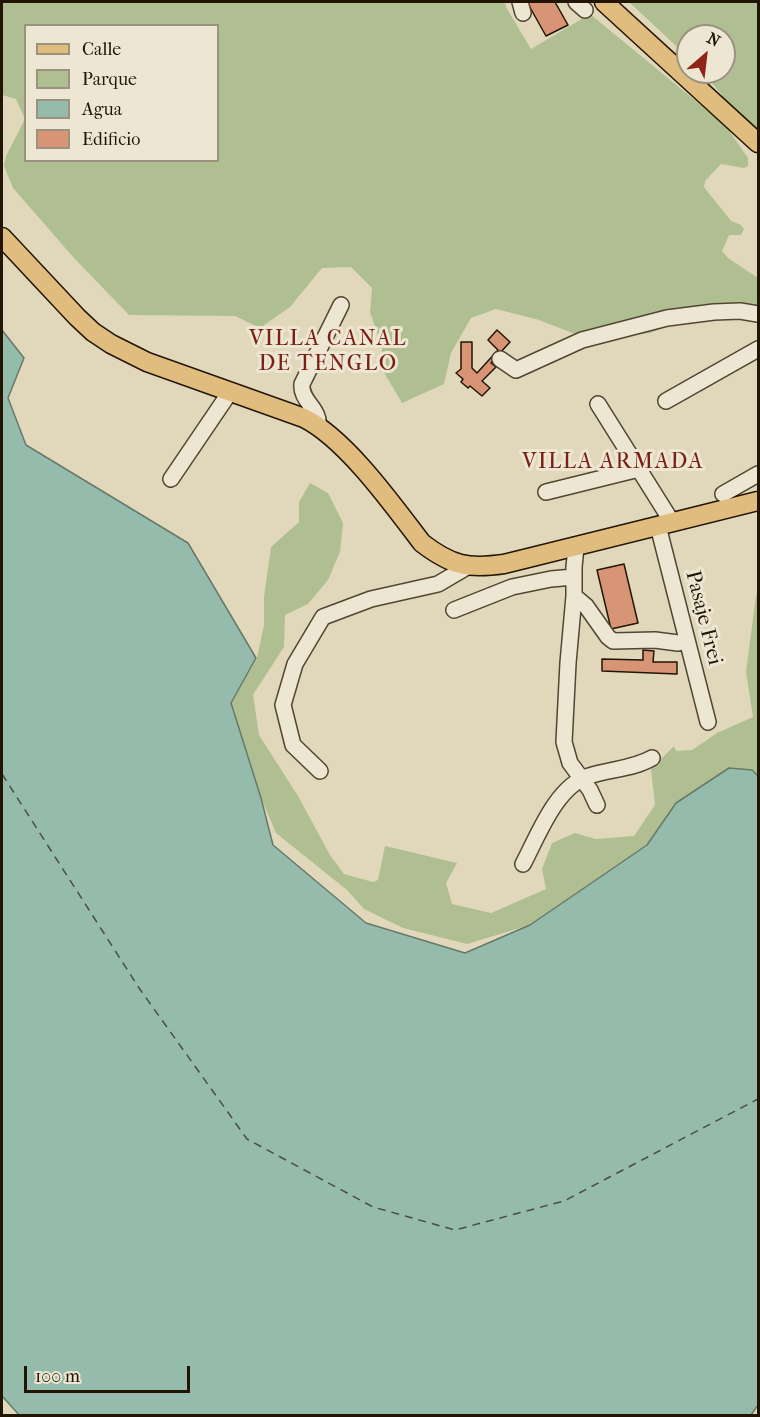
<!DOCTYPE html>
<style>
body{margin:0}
#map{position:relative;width:760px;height:1417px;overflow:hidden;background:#e1d8bc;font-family:"IM FELL French Canon",serif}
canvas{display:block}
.frame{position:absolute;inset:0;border:3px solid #231504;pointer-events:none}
.legend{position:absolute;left:24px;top:24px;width:195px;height:138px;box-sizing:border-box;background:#ece6d3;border:2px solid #9c9280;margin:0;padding:8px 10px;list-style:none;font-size:18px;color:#231504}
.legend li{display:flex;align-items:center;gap:12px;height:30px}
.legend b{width:30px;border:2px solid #9c9280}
.north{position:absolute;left:676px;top:24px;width:60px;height:60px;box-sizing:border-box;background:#ece6d3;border:2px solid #9c9280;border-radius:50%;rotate:28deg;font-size:16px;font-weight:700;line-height:24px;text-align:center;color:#231504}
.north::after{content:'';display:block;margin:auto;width:21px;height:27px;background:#8f2418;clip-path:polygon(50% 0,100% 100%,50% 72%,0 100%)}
.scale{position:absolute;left:24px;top:1366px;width:166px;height:27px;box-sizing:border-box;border:3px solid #231504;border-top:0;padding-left:8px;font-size:18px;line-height:21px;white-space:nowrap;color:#231504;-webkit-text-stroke:4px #ece6d3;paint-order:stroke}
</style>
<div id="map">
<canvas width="760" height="1417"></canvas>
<div class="frame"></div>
<ul class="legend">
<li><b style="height:8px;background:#e0bc7e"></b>Calle</li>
<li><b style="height:16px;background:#b0bf92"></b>Parque</li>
<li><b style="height:16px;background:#95bbac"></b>Agua</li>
<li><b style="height:16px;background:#d89575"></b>Edificio</li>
</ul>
<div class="north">N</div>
<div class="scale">100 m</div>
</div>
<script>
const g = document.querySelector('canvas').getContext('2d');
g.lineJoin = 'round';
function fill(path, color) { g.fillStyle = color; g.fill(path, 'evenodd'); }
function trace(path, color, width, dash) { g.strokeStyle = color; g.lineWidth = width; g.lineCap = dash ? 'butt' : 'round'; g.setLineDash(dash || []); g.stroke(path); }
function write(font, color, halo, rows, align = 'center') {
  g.font = font + ' "IM FELL French Canon",serif'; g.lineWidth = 6; g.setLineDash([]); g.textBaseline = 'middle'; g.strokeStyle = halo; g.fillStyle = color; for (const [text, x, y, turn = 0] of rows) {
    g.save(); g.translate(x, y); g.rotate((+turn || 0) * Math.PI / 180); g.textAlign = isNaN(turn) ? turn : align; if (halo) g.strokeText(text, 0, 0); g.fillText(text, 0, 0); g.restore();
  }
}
fill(new Path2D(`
 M 2,2 L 505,2 L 506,7 L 531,49 L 590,14 L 725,125 L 748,158 L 748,166 L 744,168 L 721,164 L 705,181 L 704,187 L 731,221 L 741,225 L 744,229 L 741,235 L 729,235 L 722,251 L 728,258 L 758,278 L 758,307 L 671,325 L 650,333 L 608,338 L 575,334 L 539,320 L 496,309 L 471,318 L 451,353 L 444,384 L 402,403 L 382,369 L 382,347 L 370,312 L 372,288 L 351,267 L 322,268 L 290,307 L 260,328 L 235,316 L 129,315 L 74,258 L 13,188 L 4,166 L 6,156 L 25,119 L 16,99 L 2,95 ZM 26,26 L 218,26 L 218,160 L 26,160 Z
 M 629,2 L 758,2 L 758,139 L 703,72 L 724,72 L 724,36 L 688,36 L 688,57 Z
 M 310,483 L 328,493 L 343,523 L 340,552 L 328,580 L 308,604 L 285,615 L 284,647 L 253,695 L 259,735 L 298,796 L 330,855 L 344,874 L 373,882 L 378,880 L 385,846 L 457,863 L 446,883 L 452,904 L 491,913 L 546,889 L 542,869 L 552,843 L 575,833 L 596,839 L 634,836 L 655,805 L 651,769 L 674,746 L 676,751 L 692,750 L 717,733 L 753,717 L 746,672 L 756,596 L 758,591 L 758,776 L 752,770 L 676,803 L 647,845 L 530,925 L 467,944 L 403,928 L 364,909 L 347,890 L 276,833 L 261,798 L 231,703 L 257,658 L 264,625 L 264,597 L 271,547 L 299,522 L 299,502 Z`), '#b0bf92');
const water = new Path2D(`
 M 2,330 L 24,358 L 8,398 L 26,445 L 188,543 L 256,658 L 231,703 L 261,798 L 273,845 L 366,923 L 465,953 L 530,925 L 647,845 L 676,803 L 729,768 L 752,770 L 758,776 L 758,1405 L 751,1415 L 20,1416 L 2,1396 Z`);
fill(water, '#95bbac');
trace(water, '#677969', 1.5);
trace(new Path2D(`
 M 2,774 L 139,988 L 247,1139 L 373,1207 L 455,1230 L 564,1201 L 758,1099`), '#4b4f3f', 1.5, [8, 6]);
const building = new Path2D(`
 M 527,2 L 555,2 L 568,25 L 546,36 Z
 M 497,330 L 510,342 L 491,363 L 496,367 L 482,381 L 490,388 L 482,396 L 470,386 L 468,388 L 461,382 L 463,379 L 456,373 L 461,369 L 461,342 L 472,342 L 472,368 L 477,373 L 498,350 L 488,340 Z
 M 624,564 L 638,623 L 611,629 L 597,570 Z
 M 643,650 L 654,651 L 653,662 L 677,662 L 677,674 L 602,671 L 602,659 L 643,660 Z`);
fill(building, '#d89575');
trace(building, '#231504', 1.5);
const minor = new Path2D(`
 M 520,2 L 523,13
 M 576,2 L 585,10
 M 500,359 L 516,370 L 582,340 L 667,318 L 714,312 L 740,311 L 758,314
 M 666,401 L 758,349
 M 598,404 L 672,522
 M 318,426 C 321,409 300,401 302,384 L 341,305
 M 171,479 L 230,392
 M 546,492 L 639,469
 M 723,494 L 758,474
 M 658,526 L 708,722
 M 576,547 L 574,567 L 574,596 L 586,606 L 608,637 L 613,641 L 655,640 L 678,643
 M 574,596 L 568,663 L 564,742 L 570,763 L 590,790 L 597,805
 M 454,610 L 512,587 L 551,579 L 574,577
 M 320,771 L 293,745 L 283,705 L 295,664 L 323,617 L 371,599 L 438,584 L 467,567
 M 523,864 C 538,836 556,786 589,776 C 610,769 633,769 652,758`);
const major = new Path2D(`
 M 604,2 L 758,143
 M 2,237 L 77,317 L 93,332 L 111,344 L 147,362 L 304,418 C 346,439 393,505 422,543 C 452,566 468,569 504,564 L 758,501`);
trace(minor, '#524632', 18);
trace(major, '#231504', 21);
trace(minor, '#ece6d3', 15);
trace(major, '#e0bc7e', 18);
write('21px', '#231504', '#ece6d3', [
 ["Pasaje Frei",703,618,76]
]);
g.letterSpacing = '1.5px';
write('22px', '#7a1f14', '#ece6d3', [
 ["VILLA CANAL",328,340],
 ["DE TENGLO",328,365],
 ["VILLA ARMADA",613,463]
]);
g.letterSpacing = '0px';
</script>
